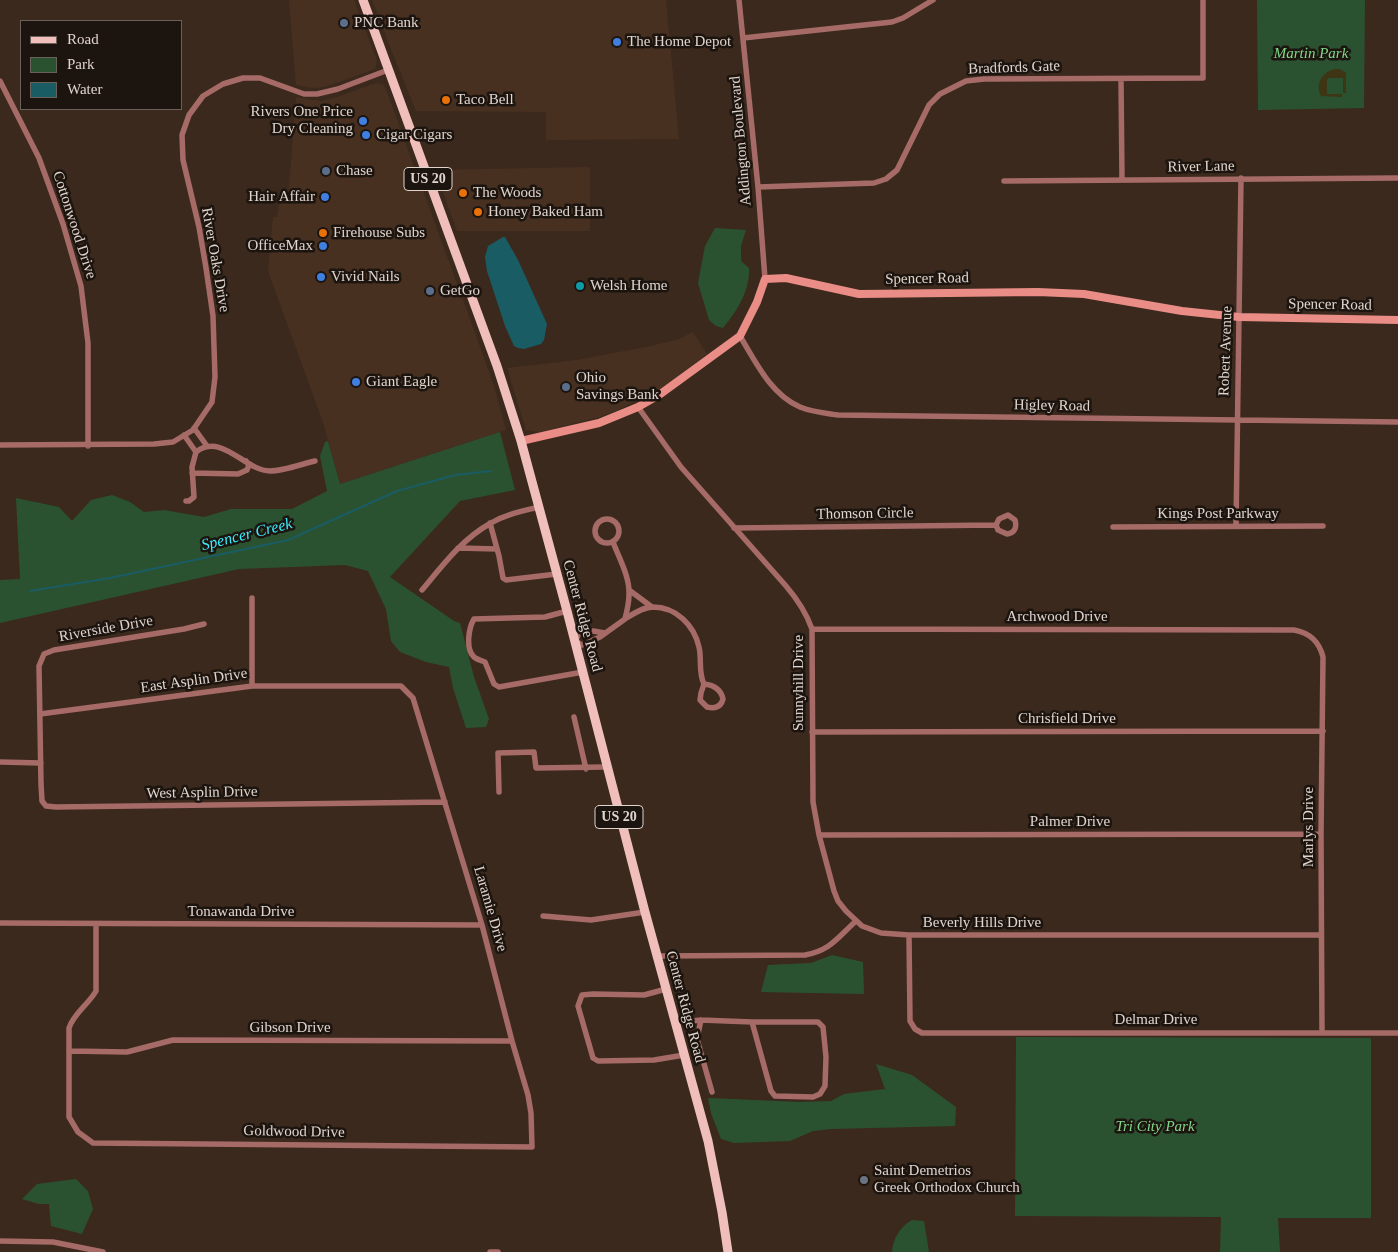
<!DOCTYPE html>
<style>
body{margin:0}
#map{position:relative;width:1398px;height:1252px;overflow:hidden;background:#3b291d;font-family:"Times New Roman",serif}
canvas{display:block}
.legend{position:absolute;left:20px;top:20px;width:162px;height:90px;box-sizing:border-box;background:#1c140e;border:1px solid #6a615a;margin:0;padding:6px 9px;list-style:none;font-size:15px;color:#e0d4cd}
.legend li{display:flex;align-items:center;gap:10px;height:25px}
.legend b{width:25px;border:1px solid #6a615a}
</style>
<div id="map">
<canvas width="1398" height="1252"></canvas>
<ul class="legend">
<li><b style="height:6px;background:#f1bfbb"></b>Road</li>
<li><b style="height:14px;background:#2b5230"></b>Park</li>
<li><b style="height:14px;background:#1a5c63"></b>Water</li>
</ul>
</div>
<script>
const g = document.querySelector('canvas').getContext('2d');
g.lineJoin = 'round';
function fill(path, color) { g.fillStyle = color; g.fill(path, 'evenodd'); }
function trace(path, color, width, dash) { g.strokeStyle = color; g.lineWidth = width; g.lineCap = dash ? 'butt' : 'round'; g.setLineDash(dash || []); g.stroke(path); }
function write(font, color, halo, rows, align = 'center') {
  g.font = font + ' "Times New Roman",serif'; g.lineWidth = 5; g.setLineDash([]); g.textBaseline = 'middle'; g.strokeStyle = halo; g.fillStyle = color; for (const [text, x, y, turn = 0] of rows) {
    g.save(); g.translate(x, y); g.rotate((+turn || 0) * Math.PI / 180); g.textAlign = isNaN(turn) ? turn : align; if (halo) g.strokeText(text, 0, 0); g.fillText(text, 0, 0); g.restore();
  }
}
fill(new Path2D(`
 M 289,0 L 354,0 L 377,61 L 375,69 L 325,87 L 313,88 L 296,85 Z
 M 372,0 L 666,0 L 679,139 L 546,140 L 546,112 L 416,111 L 392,52 Z
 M 376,83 L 382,84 L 385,87 L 478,341 L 494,386 L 506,430 L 340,484 L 324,425 L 268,271 L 273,217 L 277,217 L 279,204 L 288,201 L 296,97 L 321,101 L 340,96 Z
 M 590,167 L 590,231 L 457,231 L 435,170 Z
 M 693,332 L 707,354 L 664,387 L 618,410 L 599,417 L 540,432 L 526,430 L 507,368 L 577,360 L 651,346 L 679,339 Z`), '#483021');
fill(new Path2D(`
 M 1257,0 L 1365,0 L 1364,108 L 1258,110 Z
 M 715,228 L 746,230 L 741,246 L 741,261 L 749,268 C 750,291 737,311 723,328 L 716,326 L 709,320 L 698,283 L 705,246 Z
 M 500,432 L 515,490 L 460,501 L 390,577 L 454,621 L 460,623 L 474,677 L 489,719 L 486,727 L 466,728 L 453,688 L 449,667 L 426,662 L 400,652 L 391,641 L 386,609 L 368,571 L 345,565 L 239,569 L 0,623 L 0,580 L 20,579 L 16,498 L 59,507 L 72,521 L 91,500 L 112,495 L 130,502 L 144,512 L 164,510 L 204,517 L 231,509 L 292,509 L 327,491 L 320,456 L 325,442 L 328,441 L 340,484 Z
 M 832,955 L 863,962 L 864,994 L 761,992 L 768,965 L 811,963 Z
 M 1016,1037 L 1371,1038 L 1371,1218 L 1278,1218 L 1280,1252 L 1220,1252 L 1221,1217 L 1015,1216 Z
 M 876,1064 L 912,1075 L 956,1107 L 955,1126 L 831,1129 L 813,1131 L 790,1141 L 734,1143 L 721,1139 L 711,1113 L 708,1098 L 799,1102 L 831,1101 L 844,1094 L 885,1089 Z
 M 76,1179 L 88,1191 L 93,1209 L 82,1234 L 51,1226 L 49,1204 L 39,1204 L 22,1199 L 37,1184 Z
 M 912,1220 L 924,1221 L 929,1252 L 892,1252 C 893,1238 901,1226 912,1220 Z`), '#2b5230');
fill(new Path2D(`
 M 1335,69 L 1340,69 L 1346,73 L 1346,93 L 1343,93 L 1343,78 L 1329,78 L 1327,80 L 1327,94 L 1342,94 L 1342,97 L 1321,96 C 1315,84 1322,72 1335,69 Z`), '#3d3514');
fill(new Path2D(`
 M 503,237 L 505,237 L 518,260 L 547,324 L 544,340 L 541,344 L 524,349 L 518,348 L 514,346 L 505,326 L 487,271 L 485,257 L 488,246 Z`), '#1a5c63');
trace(new Path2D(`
 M 30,591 L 110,578 L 288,540 L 397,491 L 455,475 L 491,471`), '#1a5c63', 2);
trace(new Path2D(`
 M 739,0 L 758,187 L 765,279
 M 743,38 L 892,22 L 903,18 L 933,0
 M 1121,79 L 1122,180
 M 0,81 L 39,158 L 63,224 L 81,286 L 88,343 L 88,446
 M 1004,181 L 1398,178
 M 758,187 L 874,183 L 886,179 L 897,170 L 929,105 L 940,94 L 966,81 L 984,79 L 1203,78 L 1203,0
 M 740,336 C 755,361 771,395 800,407 C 812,412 825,413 838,415 L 1398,422
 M 638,407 L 681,467 L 786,586 C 798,600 806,612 812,629 L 813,802 L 819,835 L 834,891 L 838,901 L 846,911 L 862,926 L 881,933 L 909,935 L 1321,935
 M 194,428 L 207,446
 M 184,435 L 196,452
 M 0,445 L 154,444 L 173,442 L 193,430 L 212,402 L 215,377 L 213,316 L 206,268 L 199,227 L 183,160 L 182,135 L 189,115 L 203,96 L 223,84 L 243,78 L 260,78 L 304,94 L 317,94 L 338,89 L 388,70
 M 192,473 L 238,474 L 247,470 L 249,465 L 246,461
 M 186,501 L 189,501 L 194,497 L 192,467 L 196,452 C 222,432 245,471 270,471 C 283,471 302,464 315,461
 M595 531a12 12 0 1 1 24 0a12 12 0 1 1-24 0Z
 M 490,523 L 499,556 L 503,578 L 506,580 L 557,574
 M 1236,525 L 1241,178
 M 1113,527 L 1323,526
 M 734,528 L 996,525 L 998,530 L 1007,534 C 1015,533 1017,527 1015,520 L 1008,515 L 999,519 L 996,525
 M 458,548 L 497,549
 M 422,590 C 443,565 462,539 491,523 C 506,514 523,511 539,507
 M 629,590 L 652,607
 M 252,598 L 252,686
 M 567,611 L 545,617 L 474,619 C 469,627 465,649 474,657 C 476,659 482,661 485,662 L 494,684 L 499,687 L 583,672
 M 625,619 C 633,614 643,607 653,607 C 676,607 694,625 699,647 C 702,659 698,672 704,684 L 701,693 L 700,700 L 707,707 C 715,709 721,707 723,699 C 721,690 714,685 704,684
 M 204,624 L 184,629 L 54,650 L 44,654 L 39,666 L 41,784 L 42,801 L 46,806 L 56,807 L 445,802
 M 812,629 L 1294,630 C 1310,633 1319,641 1323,657 L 1321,834 L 1322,1032
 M 605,633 L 593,631 L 579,634 L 575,641 L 582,645 L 600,637 L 625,619 C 627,611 629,603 629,595 C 630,577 619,558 613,542
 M 40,714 L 252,686 L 401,686 L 413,698 L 482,925 L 512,1041 L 528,1095 L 531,1113 L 532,1147 L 93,1143 L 78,1132 L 69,1117 L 69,1028 C 74,1013 88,1005 96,991 L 96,924
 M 574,717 L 586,769
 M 812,732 L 1323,731
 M 0,762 L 41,763
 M 499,792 L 498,753 L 534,752 L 536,768 L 606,767
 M 819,835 L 1321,834
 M 543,916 L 591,920 L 645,912
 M 0,923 L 482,925
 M 909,935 L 910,1021 L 915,1029 L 922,1033 L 1398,1033
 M 657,956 L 805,955 C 831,950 837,938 856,921
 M 666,989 L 644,995 L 593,994 L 582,995 L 578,1006 L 593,1058 L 598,1061 L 654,1060 L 684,1055
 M 701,1020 L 697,1039 L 712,1092
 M 752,1022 L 818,1022 L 823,1027 L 826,1057 L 825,1086 L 820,1094 L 813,1097 L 775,1096 L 771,1091 Z
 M 675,1023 L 701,1020 L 752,1022
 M 70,1051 L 127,1052 L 173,1040 L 512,1041
 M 0,1241 L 53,1242 L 103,1252
 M 490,1252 L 498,1252`), '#a66b67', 5.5);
trace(new Path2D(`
 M 521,441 L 599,423 L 638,407 L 659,395 L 740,336 L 757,302 L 765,279 L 786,278 L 859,294 L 1038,292 L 1084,294 L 1182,311 L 1239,317 L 1398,320`), '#ea8d86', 8);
trace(new Path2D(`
 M 363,0 L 497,366 L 521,441 L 567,611 L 645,912 L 708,1141 L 722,1212 L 728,1252`), '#f1bfbb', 9);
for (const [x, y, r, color] of [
 [344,23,5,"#5c6f8a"],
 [617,42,5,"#3f7fe0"],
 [446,100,5,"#e8710a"],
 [363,121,5,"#3f7fe0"],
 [366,135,5,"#3f7fe0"],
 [326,171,5,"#5c6f8a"],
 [463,193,5,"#e8710a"],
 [325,197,5,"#3f7fe0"],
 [478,212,5,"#e8710a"],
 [323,233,5,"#e8710a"],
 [323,246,5,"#3f7fe0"],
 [321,277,5,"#3f7fe0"],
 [580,286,5,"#0f9aa8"],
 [430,291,5,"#5c6f8a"],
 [356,382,5,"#3f7fe0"],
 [566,387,5,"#5c6f8a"],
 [864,1180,5,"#6b7280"]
]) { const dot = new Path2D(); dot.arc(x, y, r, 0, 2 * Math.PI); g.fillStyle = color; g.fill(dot); trace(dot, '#1c140e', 2); }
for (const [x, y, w] of [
 [428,179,48],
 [619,817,48]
]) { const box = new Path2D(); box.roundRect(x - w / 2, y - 11.5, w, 23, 4); g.fillStyle = '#1c140e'; g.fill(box); trace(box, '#e0d4cd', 1); }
write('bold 14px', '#e0d4cd', null, [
 ["US 20",428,179],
 ["US 20",619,817]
]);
write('15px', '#e0d4cd', '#1c140e', [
 ["PNC Bank",354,23],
 ["The Home Depot",627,42],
 ["Taco Bell",456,100],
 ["Rivers One Price",353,112,"right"],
 ["Dry Cleaning",353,129,"right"],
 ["Cigar Cigars",376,135],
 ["Chase",336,171],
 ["The Woods",473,193],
 ["Hair Affair",315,197,"right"],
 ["Honey Baked Ham",488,212],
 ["Firehouse Subs",333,233],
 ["OfficeMax",313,246,"right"],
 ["Vivid Nails",331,277],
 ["Welsh Home",590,286],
 ["GetGo",440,291],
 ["Ohio",576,378],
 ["Savings Bank",576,395],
 ["Giant Eagle",366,382],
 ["Saint Demetrios",874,1171],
 ["Greek Orthodox Church",874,1188]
], 'left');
write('italic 15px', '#80d88a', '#1c140e', [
 ["Martin Park",1311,54],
 ["Tri City Park",1155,1127]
]);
write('15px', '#e0d4cd', '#1c140e', [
 ["Bradfords Gate",1014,68,-2],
 ["Addington Boulevard",741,141,-95],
 ["River Lane",1201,167,-1],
 ["Cottonwood Drive",74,225,72],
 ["River Oaks Drive",215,260,80],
 ["Spencer Road",927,279,-1],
 ["Spencer Road",1330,305,1],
 ["Robert Avenue",1226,351,-88],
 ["Higley Road",1052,406,1],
 ["Thomson Circle",865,514,-1],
 ["Kings Post Parkway",1218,514],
 ["Center Ridge Road",582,616,75],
 ["Archwood Drive",1057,617],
 ["Riverside Drive",106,629,-10],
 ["East Asplin Drive",194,681,-8],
 ["Sunnyhill Drive",799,683,-90],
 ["Chrisfield Drive",1067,719],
 ["West Asplin Drive",202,793,-1],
 ["Palmer Drive",1070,822],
 ["Marlys Drive",1309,827,-90],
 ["Laramie Drive",490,909,74],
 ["Tonawanda Drive",241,912],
 ["Beverly Hills Drive",982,923],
 ["Center Ridge Road",685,1007,75],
 ["Delmar Drive",1156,1020],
 ["Gibson Drive",290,1028],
 ["Goldwood Drive",294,1132,1]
]);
write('italic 16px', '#39edff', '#1c140e', [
 ["Spencer Creek",247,535,-14]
]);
</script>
